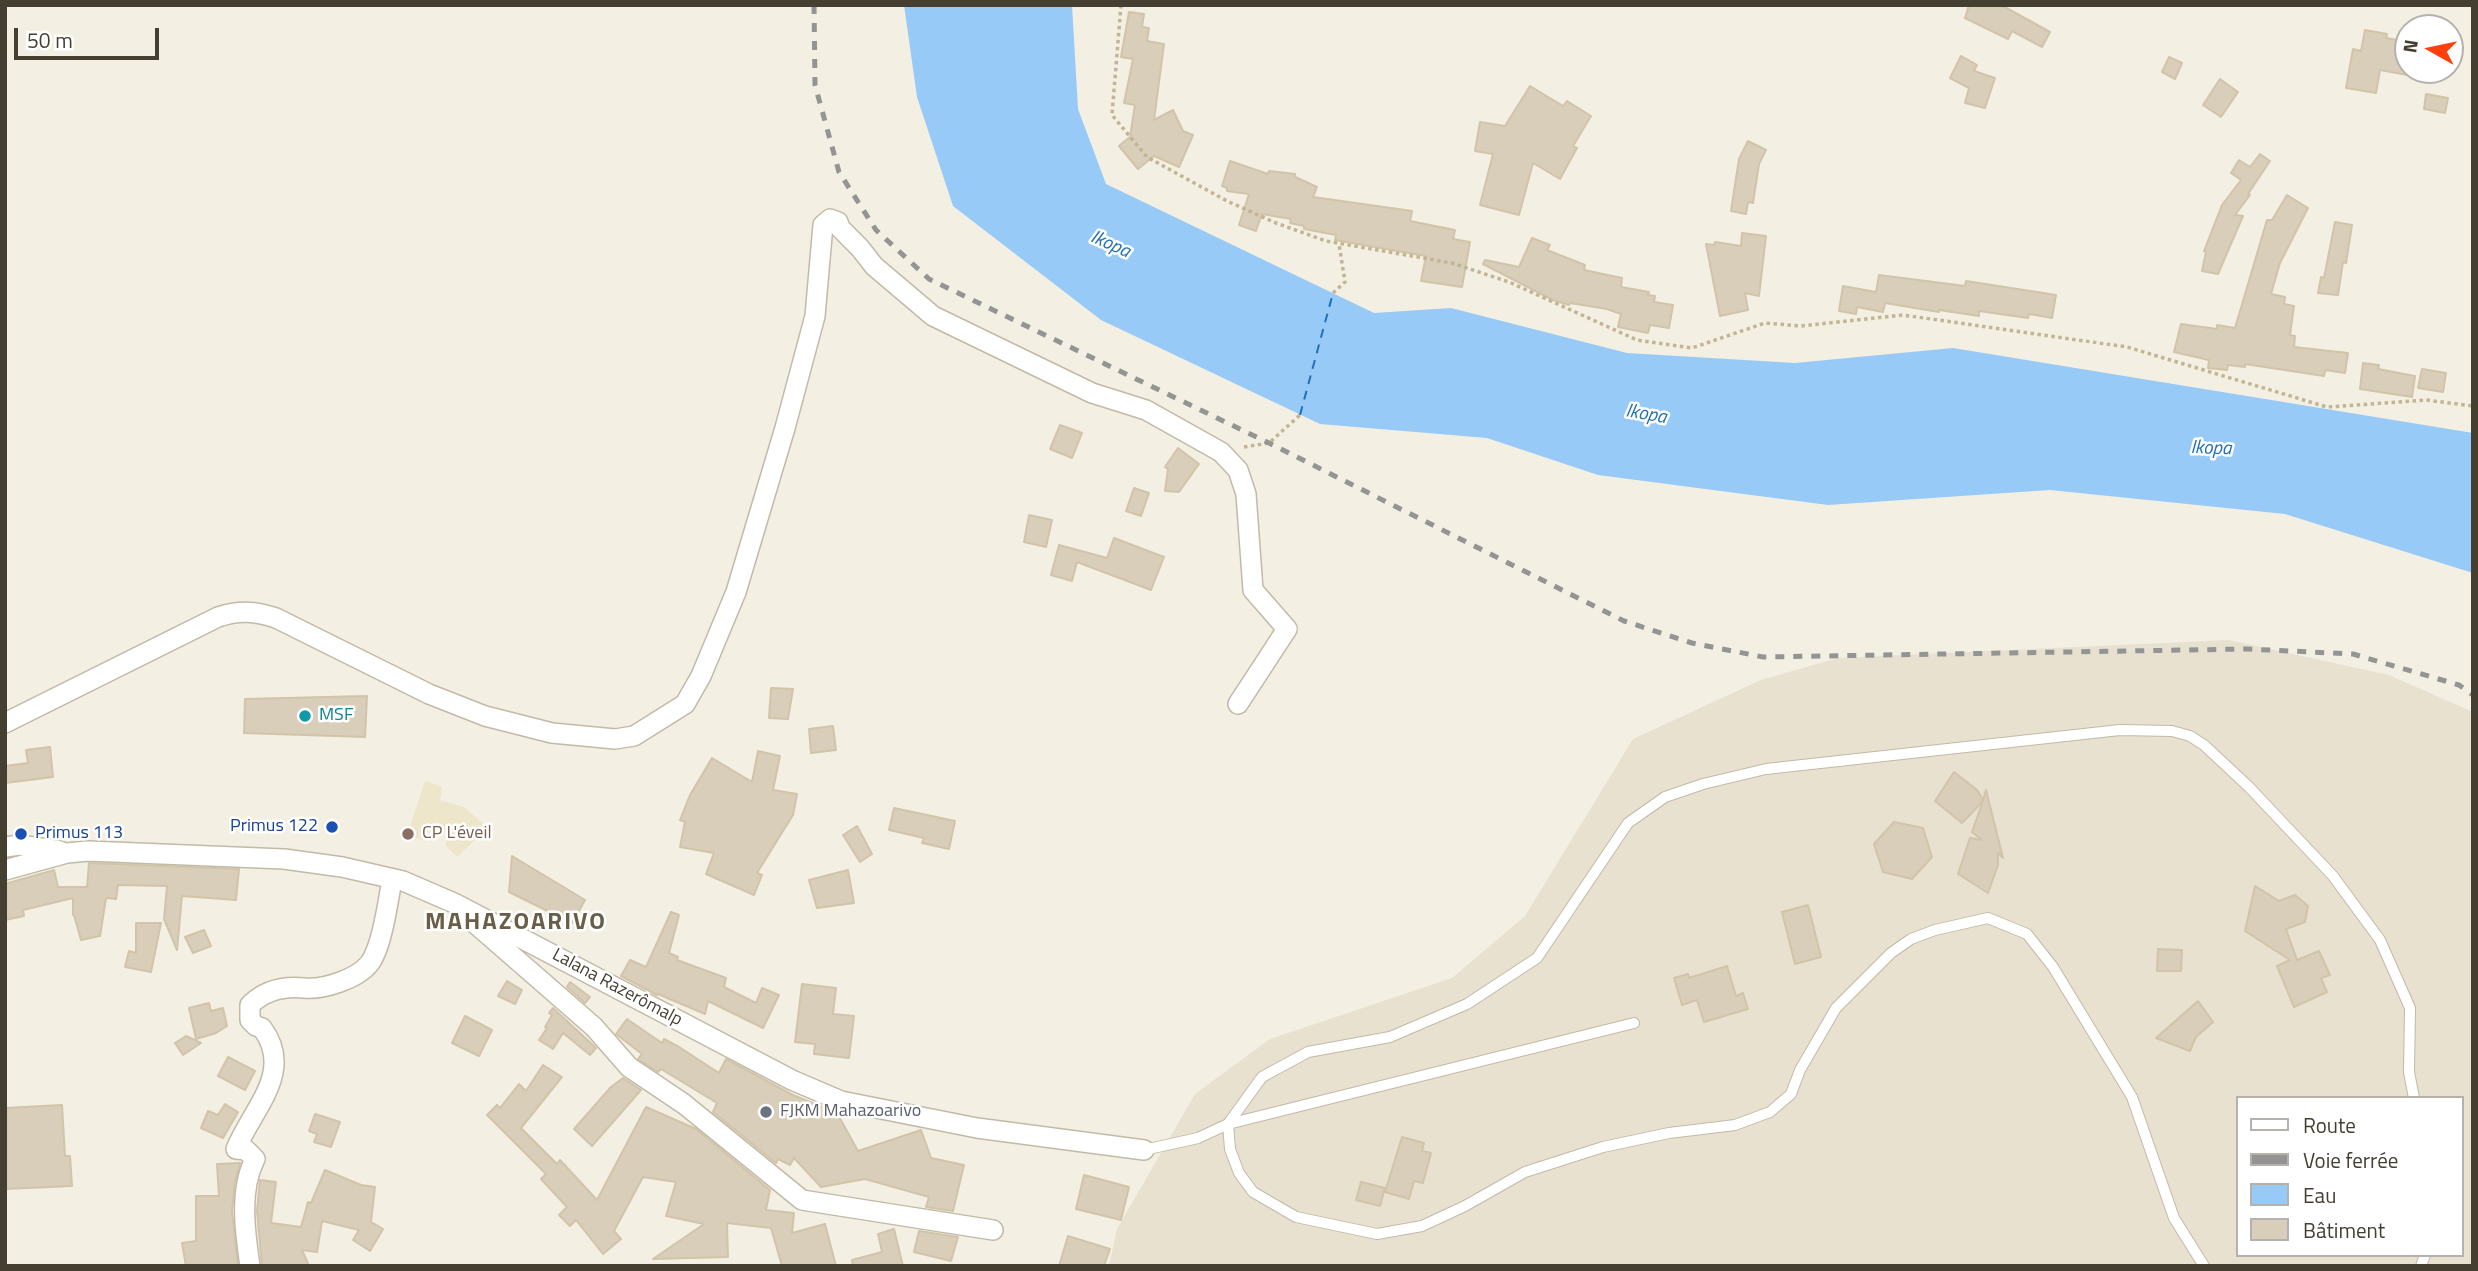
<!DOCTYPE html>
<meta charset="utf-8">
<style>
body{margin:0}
#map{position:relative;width:2478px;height:1271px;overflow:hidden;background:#f3efe2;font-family:"Titillium Web",sans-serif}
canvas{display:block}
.frame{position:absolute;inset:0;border:7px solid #453f32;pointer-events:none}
.legend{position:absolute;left:2236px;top:1096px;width:228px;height:161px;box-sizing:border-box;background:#fff;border:2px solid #b5b2ad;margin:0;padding:9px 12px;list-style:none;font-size:21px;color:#453f32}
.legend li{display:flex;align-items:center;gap:14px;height:35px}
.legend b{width:35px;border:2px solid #b5b2ad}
.north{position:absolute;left:2394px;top:14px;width:70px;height:70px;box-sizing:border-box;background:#fff;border:2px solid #b5b2ad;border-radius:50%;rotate:279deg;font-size:19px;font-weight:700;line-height:28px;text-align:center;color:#453f32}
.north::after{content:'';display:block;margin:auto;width:24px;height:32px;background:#ff400d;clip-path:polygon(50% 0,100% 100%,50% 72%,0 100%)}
.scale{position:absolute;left:14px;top:28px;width:145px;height:32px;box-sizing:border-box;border:4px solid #453f32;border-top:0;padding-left:9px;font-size:21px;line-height:24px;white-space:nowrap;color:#453f32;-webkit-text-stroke:5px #fff;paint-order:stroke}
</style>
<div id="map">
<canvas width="2478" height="1271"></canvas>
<div class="frame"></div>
<ul class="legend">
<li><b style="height:9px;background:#fff"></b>Route</li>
<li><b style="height:9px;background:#949494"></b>Voie ferrée</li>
<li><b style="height:19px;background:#97caf7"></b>Eau</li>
<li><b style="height:19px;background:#d9ceb9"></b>Bâtiment</li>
</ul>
<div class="north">N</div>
<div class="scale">50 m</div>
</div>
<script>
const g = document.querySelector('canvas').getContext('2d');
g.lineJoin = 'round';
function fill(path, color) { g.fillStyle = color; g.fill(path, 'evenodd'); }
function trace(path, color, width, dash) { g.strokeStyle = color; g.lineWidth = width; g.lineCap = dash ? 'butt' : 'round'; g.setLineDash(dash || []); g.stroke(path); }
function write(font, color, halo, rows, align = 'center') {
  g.font = font + ' "Titillium Web",sans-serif'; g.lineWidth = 5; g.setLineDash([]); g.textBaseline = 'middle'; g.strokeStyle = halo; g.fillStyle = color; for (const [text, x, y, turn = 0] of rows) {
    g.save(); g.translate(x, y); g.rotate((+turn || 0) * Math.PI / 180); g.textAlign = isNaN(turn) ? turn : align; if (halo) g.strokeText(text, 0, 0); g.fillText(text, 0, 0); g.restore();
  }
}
fill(new Path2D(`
 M 2229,640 L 2389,675 L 2473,712 L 2473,1266 L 1109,1266 L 1117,1229 L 1195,1094 L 1270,1039 L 1452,978 L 1525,916 L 1633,739 L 1761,680 L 1838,658 ZM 2238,1098 L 2462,1098 L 2462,1255 L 2238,1255 Z`), '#e8e1d0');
fill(new Path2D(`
 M 425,781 L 442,787 L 440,800 L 464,807 L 488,828 L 457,857 L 445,845 L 449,834 L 431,826 L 422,840 L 407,835 Z`), '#eee6ca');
fill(new Path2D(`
 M 904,5 L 1072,5 L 1078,109 L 1106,184 L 1374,313 L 1451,308 L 1627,353 L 1795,363 L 1953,348 L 2473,433 L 2473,573 L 2285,514 L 2050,490 L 1828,505 L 1598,475 L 1487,438 L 1320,424 L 1101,320 L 953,206 L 917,97 Z`), '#97caf7');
trace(new Path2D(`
 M 1300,415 L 1333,293`), '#2270ba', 2, [9, 7]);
const building = new Path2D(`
 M 1969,5 L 2001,5 L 2050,32 L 2042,47 L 2012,31 L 2008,39 L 1965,18 Z
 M 1129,12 L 1144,14 L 1142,27 L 1149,28 L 1147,41 L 1164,44 L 1154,120 L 1173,110 L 1183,131 L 1193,135 L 1179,167 L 1154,156 L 1138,169 L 1119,146 L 1130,137 L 1135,105 L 1124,103 L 1133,59 L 1121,57 Z
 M 2365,30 L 2387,34 L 2386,38 L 2408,42 L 2408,75 L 2380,70 L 2376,93 L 2346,88 L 2353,49 L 2361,51 Z
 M 1961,56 L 1977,65 L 1974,71 L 1995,78 L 1985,108 L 1965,103 L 1969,88 L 1950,78 Z
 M 2169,57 L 2182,63 L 2175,79 L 2162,72 Z
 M 2220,79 L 2238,92 L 2221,117 L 2203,105 Z
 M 1530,86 L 1563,106 L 1567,101 L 1591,116 L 1573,146 L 1577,148 L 1560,179 L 1533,163 L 1519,215 L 1480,205 L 1493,154 L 1475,151 L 1480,122 L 1505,126 Z
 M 2426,94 L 2448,98 L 2445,113 L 2424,109 Z
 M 1748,141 L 1766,150 L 1759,164 L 1753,203 L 1748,202 L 1746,214 L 1731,211 L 1739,159 Z
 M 2260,154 L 2270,161 L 2248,194 L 2250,195 L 2235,215 L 2243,216 L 2218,274 L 2202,271 L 2206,252 L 2204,251 L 2222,205 L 2241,180 L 2231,173 L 2239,160 L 2250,167 Z
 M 1230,161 L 1268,174 L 1269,171 L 1295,174 L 1295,177 L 1317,187 L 1313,197 L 1412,211 L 1410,221 L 1455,230 L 1453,239 L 1470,242 L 1462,287 L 1421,281 L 1426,256 L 1335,240 L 1336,235 L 1304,229 L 1304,226 L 1290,223 L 1291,219 L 1262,214 L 1256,231 L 1239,225 L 1249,194 L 1227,191 L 1227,188 L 1222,186 Z
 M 2287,195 L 2308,208 L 2280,263 L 2271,294 L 2285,297 L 2284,304 L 2294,306 L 2290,335 L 2295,336 L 2294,347 L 2348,353 L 2345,373 L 2325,370 L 2324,376 L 2245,364 L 2245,367 L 2228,365 L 2227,370 L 2208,368 L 2209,360 L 2174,352 L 2181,324 L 2217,329 L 2217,325 L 2235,328 L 2267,220 L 2272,220 Z
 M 2335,222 L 2352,225 L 2346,263 L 2343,262 L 2338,295 L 2318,293 L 2321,277 L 2324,278 Z
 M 1742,233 L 1766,236 L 1759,296 L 1745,293 L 1748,310 L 1720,316 L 1706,244 L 1714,245 L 1715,242 L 1741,246 Z
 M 1532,238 L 1550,245 L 1547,250 L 1585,265 L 1584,270 L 1622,278 L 1621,287 L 1649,292 L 1648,295 L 1655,296 L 1654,302 L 1673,305 L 1669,328 L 1650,325 L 1648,333 L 1618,327 L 1621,314 L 1607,309 L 1570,303 L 1569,305 L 1553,300 L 1483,264 L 1485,260 L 1519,267 Z
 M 1879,275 L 1965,286 L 1966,281 L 2056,295 L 2052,318 L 2029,314 L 2028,318 L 1979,311 L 1979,316 L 1939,310 L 1939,312 L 1885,303 L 1883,312 L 1857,307 L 1856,314 L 1839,311 L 1843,286 L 1876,292 Z
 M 2363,363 L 2379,365 L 2378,369 L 2415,376 L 2412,397 L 2360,389 Z
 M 2422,369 L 2446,373 L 2443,392 L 2418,388 Z
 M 1060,425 L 1082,433 L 1072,458 L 1050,449 Z
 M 1178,448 L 1199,464 L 1179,492 L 1165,491 L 1168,469 L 1165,467 Z
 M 1134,488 L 1149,493 L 1141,516 L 1126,511 Z
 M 1029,515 L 1052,520 L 1046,547 L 1024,542 Z
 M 1114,538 L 1164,557 L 1151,590 L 1077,562 L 1072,581 L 1051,575 L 1059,545 L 1107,558 Z
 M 771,688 L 793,689 L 788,719 L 769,718 Z
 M 367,696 L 365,737 L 244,733 L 245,699 Z
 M 833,726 L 836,750 L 811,753 L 809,729 Z
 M 50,747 L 53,777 L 5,783 L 5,766 L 28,763 L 26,750 Z
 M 758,751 L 780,756 L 773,790 L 797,794 L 793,815 L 757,873 L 762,875 L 754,895 L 706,874 L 714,853 L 680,847 L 685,822 L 680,820 L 690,795 L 712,758 L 752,782 Z
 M 1954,772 L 1977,790 L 1983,800 L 1986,790 L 2003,858 L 1998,853 L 1998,865 L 1988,893 L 1958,874 L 1970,838 L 1982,840 L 1972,832 L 1983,801 L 1962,823 L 1935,801 Z
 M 894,808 L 955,821 L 949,849 L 922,843 L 924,838 L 889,830 Z
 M 1894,822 L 1923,828 L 1932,857 L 1912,879 L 1883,872 L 1874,844 Z
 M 857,826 L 872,854 L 860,862 L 843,835 Z
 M 512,856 L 585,900 L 572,923 L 509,892 Z
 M 89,863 L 239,869 L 236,900 L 182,896 L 177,950 L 164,919 L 167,886 L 118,885 L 116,899 L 106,898 L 100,936 L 81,940 L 74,915 L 73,915 L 73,898 L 23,910 L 24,916 L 5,920 L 5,884 L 54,870 L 58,887 L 87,887 Z
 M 848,870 L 854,903 L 817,908 L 809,880 Z
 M 2255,886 L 2279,901 L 2295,895 L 2308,906 L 2305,922 L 2286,929 L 2297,960 L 2319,951 L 2330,975 L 2321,978 L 2327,992 L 2294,1007 L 2277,966 L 2290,960 L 2245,931 Z
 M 1808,905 L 1821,957 L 1795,964 L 1782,912 Z
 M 671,912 L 679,915 L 669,953 L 678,957 L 677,960 L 726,978 L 724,987 L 756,1003 L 762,988 L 779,995 L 763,1028 L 708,1001 L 705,1014 L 658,994 L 657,995 L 621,976 L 630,960 L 646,967 Z
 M 136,923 L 161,923 L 151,972 L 125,967 L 129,951 L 136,953 Z
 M 204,930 L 211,946 L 193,953 L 185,937 Z
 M 2158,949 L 2182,950 L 2181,971 L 2157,971 Z
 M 1727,966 L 1736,996 L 1743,993 L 1748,1009 L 1704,1022 L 1697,1000 L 1682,1005 L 1674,978 L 1688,974 L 1689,978 Z
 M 507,981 L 522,990 L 515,1004 L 498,996 Z
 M 570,982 L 590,997 L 585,1003 L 567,987 Z
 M 802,984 L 836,988 L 833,1014 L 854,1016 L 849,1058 L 814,1054 L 815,1044 L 795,1042 Z
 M 2198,1001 L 2213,1022 L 2196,1037 L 2190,1051 L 2156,1038 Z
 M 209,1003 L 211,1011 L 223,1008 L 227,1026 L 216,1033 L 196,1039 L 189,1008 Z
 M 553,1008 L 596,1048 L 590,1055 L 563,1033 L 553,1049 L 539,1040 L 547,1028 L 545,1027 L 552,1015 L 549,1013 Z
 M 465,1016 L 492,1030 L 479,1056 L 452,1043 Z
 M 627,1019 L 662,1043 L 664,1039 L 679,1047 L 719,1073 L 726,1059 L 793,1095 L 837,1113 L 858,1151 L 921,1130 L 931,1158 L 964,1165 L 953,1211 L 926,1207 L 929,1197 L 865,1179 L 821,1187 L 794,1158 L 790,1165 L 778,1159 L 776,1163 L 713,1112 L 717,1103 L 661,1069 L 658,1072 L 638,1059 L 642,1054 L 616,1034 Z
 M 186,1036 L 201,1043 L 183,1055 L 175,1043 Z
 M 228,1057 L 255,1071 L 245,1090 L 218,1076 Z
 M 543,1065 L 562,1077 L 521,1128 L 557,1164 L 560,1160 L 597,1200 L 646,1107 L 696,1129 L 770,1190 L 766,1210 L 794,1213 L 792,1233 L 825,1224 L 836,1266 L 782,1266 L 771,1228 L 727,1223 L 728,1257 L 653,1259 L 704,1224 L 666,1216 L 676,1182 L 643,1177 L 614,1231 L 621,1239 L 603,1254 L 576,1220 L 570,1226 L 559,1215 L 567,1207 L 541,1179 L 546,1174 L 487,1115 L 497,1105 L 500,1108 L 519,1084 L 526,1091 Z
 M 623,1078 L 641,1090 L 592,1146 L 574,1129 L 611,1087 Z
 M 225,1104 L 238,1112 L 223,1138 L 201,1128 L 208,1111 L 218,1115 Z
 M 62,1105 L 65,1156 L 70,1156 L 72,1186 L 5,1189 L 5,1108 Z
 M 315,1114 L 340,1122 L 331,1147 L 314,1142 L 317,1134 L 309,1131 Z
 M 1402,1137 L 1424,1143 L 1422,1151 L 1431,1153 L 1423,1183 L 1414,1181 L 1409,1199 L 1385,1192 Z
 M 240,1163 L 235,1182 L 232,1211 L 238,1266 L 186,1266 L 182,1243 L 196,1241 L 196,1196 L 219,1196 L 217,1164 Z
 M 325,1170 L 361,1185 L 375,1187 L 371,1222 L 383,1229 L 370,1251 L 353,1240 L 359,1230 L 322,1221 L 317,1252 L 302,1250 L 309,1266 L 262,1266 L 257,1211 L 260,1180 L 276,1182 L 271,1223 L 301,1227 L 308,1202 L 311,1203 Z
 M 1084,1175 L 1129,1187 L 1121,1220 L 1076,1209 Z
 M 1361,1182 L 1385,1188 L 1380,1206 L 1356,1200 Z
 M 894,1229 L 903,1266 L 853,1266 L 852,1260 L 882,1252 L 878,1234 Z
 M 919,1231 L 958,1237 L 951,1261 L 914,1252 Z
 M 1068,1236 L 1110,1249 L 1104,1266 L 1059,1266 Z`);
fill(building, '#d9ceb9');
trace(building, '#d1c4a9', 2);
const service = new Path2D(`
 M 1634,1023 L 1228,1124 L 1230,1149 L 1239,1173 L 1253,1192 L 1296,1217 L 1377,1234 L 1422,1226 L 1465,1206 L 1525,1172 L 1603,1147 L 1669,1133 L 1735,1125 L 1770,1112 L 1791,1094 L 1800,1070 L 1836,1008 L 1891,953 L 1911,939 L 1935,930 L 1988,918 L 2027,934 L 2053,967 L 2132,1097 L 2174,1218 L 2204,1266
 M 1144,1150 L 1198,1138 L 1228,1124 L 1262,1077 L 1308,1052 L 1390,1037 L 1467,1004 L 1537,958 L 1628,823 L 1665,797 L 1703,784 L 1766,769 L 2120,730 L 2172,731 L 2190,736 L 2204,745 L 2249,787 L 2333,876 L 2380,940 L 2410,1008 L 2409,1072 L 2414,1098
 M 2421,1266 L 2425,1255`);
const minor = new Path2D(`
 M 5,723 L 218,617 C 239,610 255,611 276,618 L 429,694 L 485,716 L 552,733 L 615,739 L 634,736 L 685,704 L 701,676 L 736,592 L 785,428 L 815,316 L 823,225 L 830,219 L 838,222 L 840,228 L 860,248 L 874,266 L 933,316 L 1092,393 L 1146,410 L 1221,452 L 1238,470 L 1246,494 L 1253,590 L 1287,629 L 1238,704
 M 5,847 L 20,845 L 60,851
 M 5,870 L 67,853 L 88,851 L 284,859 L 342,867 L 403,881 L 454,903 L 792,1080 L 841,1101 L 977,1128 L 1144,1150
 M 470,919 L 594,1027 L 629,1067 L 684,1104 L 802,1200 L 993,1230
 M 250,1266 C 245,1232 239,1190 255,1159 L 246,1150 L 236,1149 C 252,1109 295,1072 262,1028 L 256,1026 L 250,1020 L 250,1005 C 265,990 283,986 304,988 C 323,990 357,979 369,964 C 382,948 388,901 392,880 L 391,878`);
trace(service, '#c2baa7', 12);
trace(minor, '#c2baa7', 22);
trace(new Path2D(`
 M 1121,5 L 1112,115 L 1147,157 L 1227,201 L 1276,223 L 1326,241 L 1452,263 L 1509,282 L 1637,340 L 1692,348 L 1765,323 L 1801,326 L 1903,315 L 2127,347 L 2327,407 L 2426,400 L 2473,406
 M 1333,293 L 1345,282 L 1339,244
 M 1244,447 L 1269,443 L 1300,415`), '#c2b594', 3.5, [3.5, 3.5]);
trace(service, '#fff', 10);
trace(minor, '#fff', 19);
trace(new Path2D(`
 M 814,5 L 815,85 L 839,172 L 876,230 L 929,279 L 1269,443 L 1624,621 L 1692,643 L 1763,657 L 2247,649 L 2353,654 L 2459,685 L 2473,695`), '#949494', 5, [9, 9]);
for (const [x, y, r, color] of [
 [305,716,7,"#0f9aa8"],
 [332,827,7,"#1a4fb4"],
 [21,834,7,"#1a4fb4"],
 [408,834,7,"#8d6e63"],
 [766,1112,7,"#6b7280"]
]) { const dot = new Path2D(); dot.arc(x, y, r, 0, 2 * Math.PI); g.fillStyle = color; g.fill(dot); trace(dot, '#fff', 2.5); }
write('18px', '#0d838f', '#fff', [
 ["MSF",319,716]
], 'left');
write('18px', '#164399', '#fff', [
 ["Primus 122",318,827],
 ["Primus 113",35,834,"left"]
], 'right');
write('18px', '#785e54', '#fff', [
 ["CP L'éveil",422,834]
], 'left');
write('18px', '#453f32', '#fff', [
 ["Lalana Razerômalp",617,988,28]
]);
write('18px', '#5b616d', '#fff', [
 ["FJKM Mahazoarivo",780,1112]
], 'left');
write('italic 19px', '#2270ba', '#fff', [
 ["Ikopa",1110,245,24],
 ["Ikopa",1646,415,10],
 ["Ikopa",2211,449,2]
]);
g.letterSpacing = '2px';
write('bold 24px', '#695e48', '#fff', [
 ["MAHAZOARIVO",516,923]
]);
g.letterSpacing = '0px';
</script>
